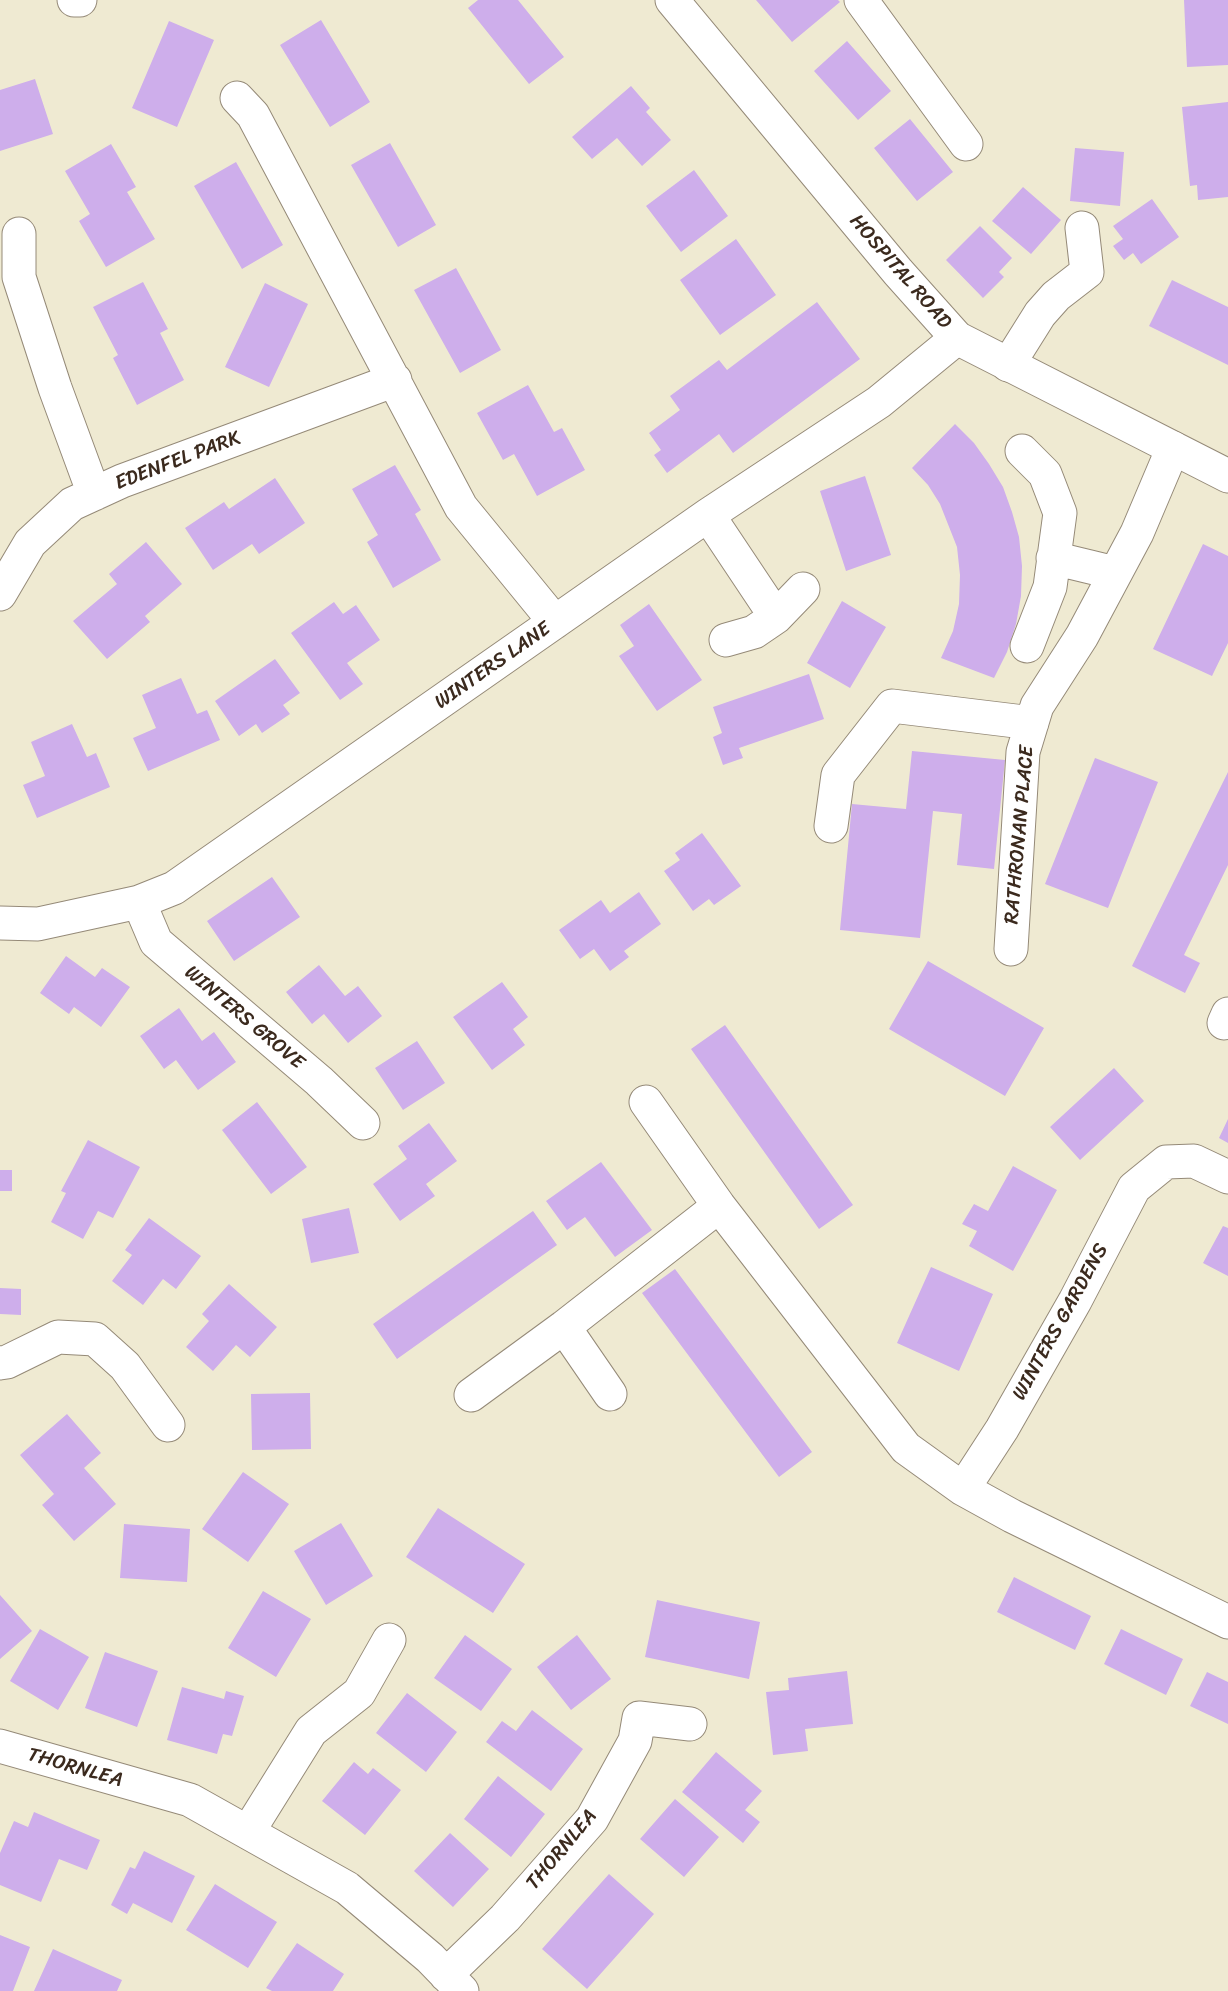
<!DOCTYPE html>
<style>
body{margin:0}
canvas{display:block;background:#efead2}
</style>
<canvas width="1228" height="1991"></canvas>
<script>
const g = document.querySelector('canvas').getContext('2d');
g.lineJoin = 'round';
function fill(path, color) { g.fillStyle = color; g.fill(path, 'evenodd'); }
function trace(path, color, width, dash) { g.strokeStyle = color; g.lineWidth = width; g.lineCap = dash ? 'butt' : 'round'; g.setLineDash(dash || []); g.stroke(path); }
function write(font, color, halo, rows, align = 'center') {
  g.font = font + ' Sriracha,sans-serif'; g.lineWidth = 4.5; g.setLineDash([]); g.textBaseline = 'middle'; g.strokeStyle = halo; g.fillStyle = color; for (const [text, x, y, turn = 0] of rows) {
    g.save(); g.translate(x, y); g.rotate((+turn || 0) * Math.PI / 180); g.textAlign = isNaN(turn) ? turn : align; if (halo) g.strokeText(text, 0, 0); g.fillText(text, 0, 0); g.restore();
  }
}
fill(new Path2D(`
 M 478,0 L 518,0 L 564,57 L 529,84 L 468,8 Z
 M 756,0 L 838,0 L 840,2 L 792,42 Z
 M 1184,0 L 1228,0 L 1228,65 L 1187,67 Z
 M 321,20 L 370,102 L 330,127 L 280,45 Z
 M 169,21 L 214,40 L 177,127 L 132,108 Z
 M 847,41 L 891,91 L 858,120 L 814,71 Z
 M 35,79 L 53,134 L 0,151 L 0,90 Z
 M 631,86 L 650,108 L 646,112 L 671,140 L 642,166 L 617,138 L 592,159 L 572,137 Z
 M 1228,102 L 1228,197 L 1198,200 L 1197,185 L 1190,186 L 1182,107 Z
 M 910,119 L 953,172 L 917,201 L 874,148 Z
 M 390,143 L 436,225 L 398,247 L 351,165 Z
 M 111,144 L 136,187 L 127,192 L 155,239 L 106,267 L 79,221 L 90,214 L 65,171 Z
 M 1075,148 L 1124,152 L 1120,206 L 1070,201 Z
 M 236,162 L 283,245 L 242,269 L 194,186 Z
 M 694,170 L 728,216 L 681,252 L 646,206 Z
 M 1023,187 L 1061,220 L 1031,254 L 992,221 Z
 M 1152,199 L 1179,237 L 1141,264 L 1133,253 L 1124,260 L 1113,246 L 1123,239 L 1113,226 Z
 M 980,226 L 1012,258 L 999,272 L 1004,277 L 983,298 L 946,260 Z
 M 736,239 L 776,295 L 720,335 L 680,280 Z
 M 456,268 L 501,350 L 460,373 L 414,290 Z
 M 1172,280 L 1228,307 L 1228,365 L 1149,326 Z
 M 143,282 L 168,329 L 160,333 L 184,380 L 137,405 L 113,358 L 118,355 L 93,307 Z
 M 265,283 L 308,304 L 269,387 L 225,367 Z
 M 817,302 L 860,359 L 733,453 L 719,434 L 667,473 L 654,455 L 661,450 L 649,433 L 680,410 L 670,396 L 719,360 L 727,370 Z
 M 528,385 L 554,432 L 562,428 L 585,470 L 537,496 L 514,454 L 503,460 L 477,413 Z
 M 955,424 L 974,443 L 989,464 L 1003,487 L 1012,512 L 1019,537 L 1022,566 L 1021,596 L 1016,624 L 1007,652 L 994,678 L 941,658 L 953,631 L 959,604 L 960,575 L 957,547 L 940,504 L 928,485 L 912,468 Z
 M 395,465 L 421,510 L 415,514 L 441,560 L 393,588 L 367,542 L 378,535 L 352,489 Z
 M 865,476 L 891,555 L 846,571 L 820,491 Z
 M 275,478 L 305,523 L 259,554 L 252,544 L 213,570 L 185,528 L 224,502 L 229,509 Z
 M 146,542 L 182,584 L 145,616 L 150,622 L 107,659 L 73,621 L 117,584 L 109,574 Z
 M 1203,544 L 1228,556 L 1228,643 L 1212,676 L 1153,649 Z
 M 842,601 L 886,627 L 850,688 L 807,663 Z
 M 334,602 L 343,614 L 356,605 L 380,640 L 347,663 L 363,684 L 340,700 L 291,633 Z
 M 649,604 L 702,680 L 657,711 L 619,656 L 634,646 L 620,625 Z
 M 275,659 L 300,693 L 283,705 L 290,714 L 262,733 L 256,724 L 239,736 L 215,701 Z
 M 809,674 L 824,719 L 739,748 L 743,758 L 723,765 L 713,737 L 722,733 L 713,707 Z
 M 181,678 L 197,714 L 207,710 L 220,740 L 148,771 L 133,738 L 156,728 L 142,695 Z
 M 72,724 L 87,757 L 96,753 L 110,787 L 37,818 L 23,785 L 45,776 L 31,742 Z
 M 912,751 L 1005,760 L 994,869 L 957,865 L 962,814 L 933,811 L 920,938 L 840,930 L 852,804 L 906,809 Z
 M 1095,758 L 1158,782 L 1108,908 L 1045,884 Z
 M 1228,772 L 1228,865 L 1184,955 L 1200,963 L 1185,993 L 1132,966 Z
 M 702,833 L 741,886 L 714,905 L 709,899 L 693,911 L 664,871 L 680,860 L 675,853 Z
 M 272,877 L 300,917 L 234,961 L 207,921 Z
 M 639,892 L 661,924 L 624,951 L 629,957 L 610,971 L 594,949 L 580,959 L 559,930 L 601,900 L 610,913 Z
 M 66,956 L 95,977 L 102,968 L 130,987 L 101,1027 L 74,1007 L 69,1014 L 40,993 Z
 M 928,961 L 1044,1028 L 1005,1096 L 889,1029 Z
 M 319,965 L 345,996 L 358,986 L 382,1016 L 348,1043 L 324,1014 L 312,1024 L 286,992 Z
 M 502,982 L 528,1017 L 513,1029 L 525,1045 L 492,1070 L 453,1017 Z
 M 179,1008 L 202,1041 L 214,1032 L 236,1062 L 198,1090 L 176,1060 L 164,1069 L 140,1036 Z
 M 725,1025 L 853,1205 L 819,1229 L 691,1049 Z
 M 417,1041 L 445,1083 L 403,1110 L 375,1068 Z
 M 1114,1068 L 1144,1101 L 1080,1160 L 1050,1127 Z
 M 257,1102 L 307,1167 L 271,1194 L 222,1130 Z
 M 1228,1119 L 1228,1143 L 1219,1138 Z
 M 429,1123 L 457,1161 L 426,1184 L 435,1196 L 400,1221 L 373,1184 L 407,1159 L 398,1146 Z
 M 88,1140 L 140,1167 L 113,1218 L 98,1211 L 83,1239 L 51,1222 L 66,1193 L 61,1191 Z
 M 601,1162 L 652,1230 L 615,1257 L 585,1217 L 567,1230 L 546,1201 Z
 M 1013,1166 L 1057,1190 L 1013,1271 L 969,1246 L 977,1231 L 962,1224 L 974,1204 L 988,1211 Z
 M 0,1170 L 12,1170 L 12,1191 L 0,1191 Z
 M 349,1208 L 359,1253 L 311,1263 L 302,1219 Z
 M 533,1211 L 557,1245 L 397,1359 L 373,1324 Z
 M 149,1218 L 201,1256 L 176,1289 L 163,1279 L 143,1305 L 112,1281 L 132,1255 L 125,1250 Z
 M 1223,1226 L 1228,1228 L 1228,1276 L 1203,1263 Z
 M 931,1267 L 993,1294 L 959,1371 L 897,1343 Z
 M 675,1269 L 812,1452 L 779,1477 L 642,1293 Z
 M 229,1284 L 277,1327 L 250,1357 L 236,1345 L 213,1371 L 186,1347 L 209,1321 L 202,1314 Z
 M 0,1288 L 21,1289 L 21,1315 L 0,1314 Z
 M 310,1393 L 311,1449 L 252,1450 L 251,1394 Z
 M 67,1414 L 101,1453 L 84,1468 L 116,1504 L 74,1541 L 42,1505 L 54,1494 L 20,1455 Z
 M 243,1472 L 289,1504 L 248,1562 L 202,1529 Z
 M 438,1508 L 525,1564 L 493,1613 L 406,1557 Z
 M 341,1523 L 373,1576 L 326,1605 L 294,1551 Z
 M 124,1524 L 190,1529 L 187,1582 L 120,1578 Z
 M 1014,1577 L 1091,1616 L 1075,1650 L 997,1612 Z
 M 263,1591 L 311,1619 L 276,1677 L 228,1648 Z
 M 0,1595 L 32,1631 L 0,1659 Z
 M 657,1600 L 760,1622 L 749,1679 L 645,1657 Z
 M 40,1629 L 89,1657 L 58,1710 L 10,1681 Z
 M 1121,1629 L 1183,1659 L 1166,1695 L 1104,1664 Z
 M 465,1635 L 512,1669 L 481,1711 L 434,1678 Z
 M 577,1635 L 611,1679 L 571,1710 L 537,1667 Z
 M 105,1652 L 158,1671 L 137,1727 L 85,1708 Z
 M 847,1671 L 853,1724 L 805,1729 L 808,1751 L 773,1755 L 766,1692 L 789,1690 L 788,1678 Z
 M 1207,1672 L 1228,1682 L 1228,1724 L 1190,1706 Z
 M 182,1687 L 224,1699 L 226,1691 L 244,1696 L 232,1736 L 223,1734 L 217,1754 L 167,1740 Z
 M 407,1693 L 457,1732 L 426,1772 L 376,1733 Z
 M 532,1710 L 583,1749 L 551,1791 L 486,1742 L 502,1721 L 516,1731 Z
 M 716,1752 L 762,1791 L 745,1810 L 760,1822 L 743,1843 L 682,1792 Z
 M 354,1762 L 368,1774 L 373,1768 L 401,1790 L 365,1835 L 322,1801 Z
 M 498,1776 L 545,1814 L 511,1857 L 464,1819 Z
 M 675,1799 L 719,1837 L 684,1877 L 640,1839 Z
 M 34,1812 L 100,1840 L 87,1870 L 59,1859 L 41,1902 L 0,1885 L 0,1853 L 14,1821 L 28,1827 Z
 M 450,1833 L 489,1869 L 453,1907 L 414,1871 Z
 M 144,1851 L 195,1876 L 172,1923 L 133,1903 L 127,1914 L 111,1905 L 130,1867 L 135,1869 Z
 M 609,1874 L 654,1914 L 587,1989 L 542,1949 Z
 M 215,1884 L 277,1922 L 248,1968 L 186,1930 Z
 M 0,1935 L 30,1947 L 13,1991 L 0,1991 Z
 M 297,1943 L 344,1974 L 333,1991 L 272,1991 L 266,1988 Z
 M 53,1949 L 122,1980 L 117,1991 L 34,1991 Z`), '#ceaeeb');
const minor = new Path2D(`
 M 74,0 L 80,0
 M 861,0 L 966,144
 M 237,98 L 253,115 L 461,507 L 555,622
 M 19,234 L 19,277 L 55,388 L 94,494
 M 1008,365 L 1040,314 L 1056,296 L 1087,272 L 1082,228
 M 1022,451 L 1045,474 L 1060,513 L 1050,587 L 1027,646
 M 708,515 L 776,617
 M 1053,558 L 1115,573
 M 0,594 L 30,543 L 72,504 L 122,481 L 395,380
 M 726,640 L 754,632 L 776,617 L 803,589
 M 831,826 L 838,775 L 892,706 L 1032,723
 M 139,902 L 156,942 L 319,1081 L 363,1123
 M 0,923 L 38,924 L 139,902 L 174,888 L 708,515 L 879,402 L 957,338
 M 1011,949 L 1023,752 L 1037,706 L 1082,636 L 1137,533 L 1173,448
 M 1224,1023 L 1228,1014
 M 646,1102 L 719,1206 L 906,1448 L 963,1489 L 1012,1516 L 1228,1622
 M 564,1327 L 610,1394
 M 0,1363 L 7,1362 L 58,1337 L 95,1339 L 125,1366 L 168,1425
 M 471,1395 L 564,1327 L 719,1206
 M 963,1489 L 1002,1429 L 1075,1301 L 1134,1188 L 1166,1162 L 1194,1161 L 1228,1177
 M 0,1746 L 190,1800 L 347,1888 L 430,1958 L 462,1991
 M 248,1832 L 311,1731 L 359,1693 L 389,1640
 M 446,1975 L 505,1918 L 592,1819 L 635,1741 L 639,1718 L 690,1724`);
const major = new Path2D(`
 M 672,0 L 898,272 L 957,338 L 1228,476`);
trace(minor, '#958a78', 35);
trace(major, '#958a78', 35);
trace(minor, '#fff', 33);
trace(major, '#fff', 33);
write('20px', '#3b2a1e', '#fff', [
 ["HOSPITAL ROAD",900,272,49],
 ["EDENFEL PARK",178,461,-21],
 ["WINTERS LANE",493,666,-35],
 ["RATHRONAN PLACE",1020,835,-85],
 ["WINTERS GROVE",244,1018,40],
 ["WINTERS GARDENS",1061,1322,-61],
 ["THORNLEA",75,1768,16],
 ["THORNLEA",562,1850,-50]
]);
</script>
